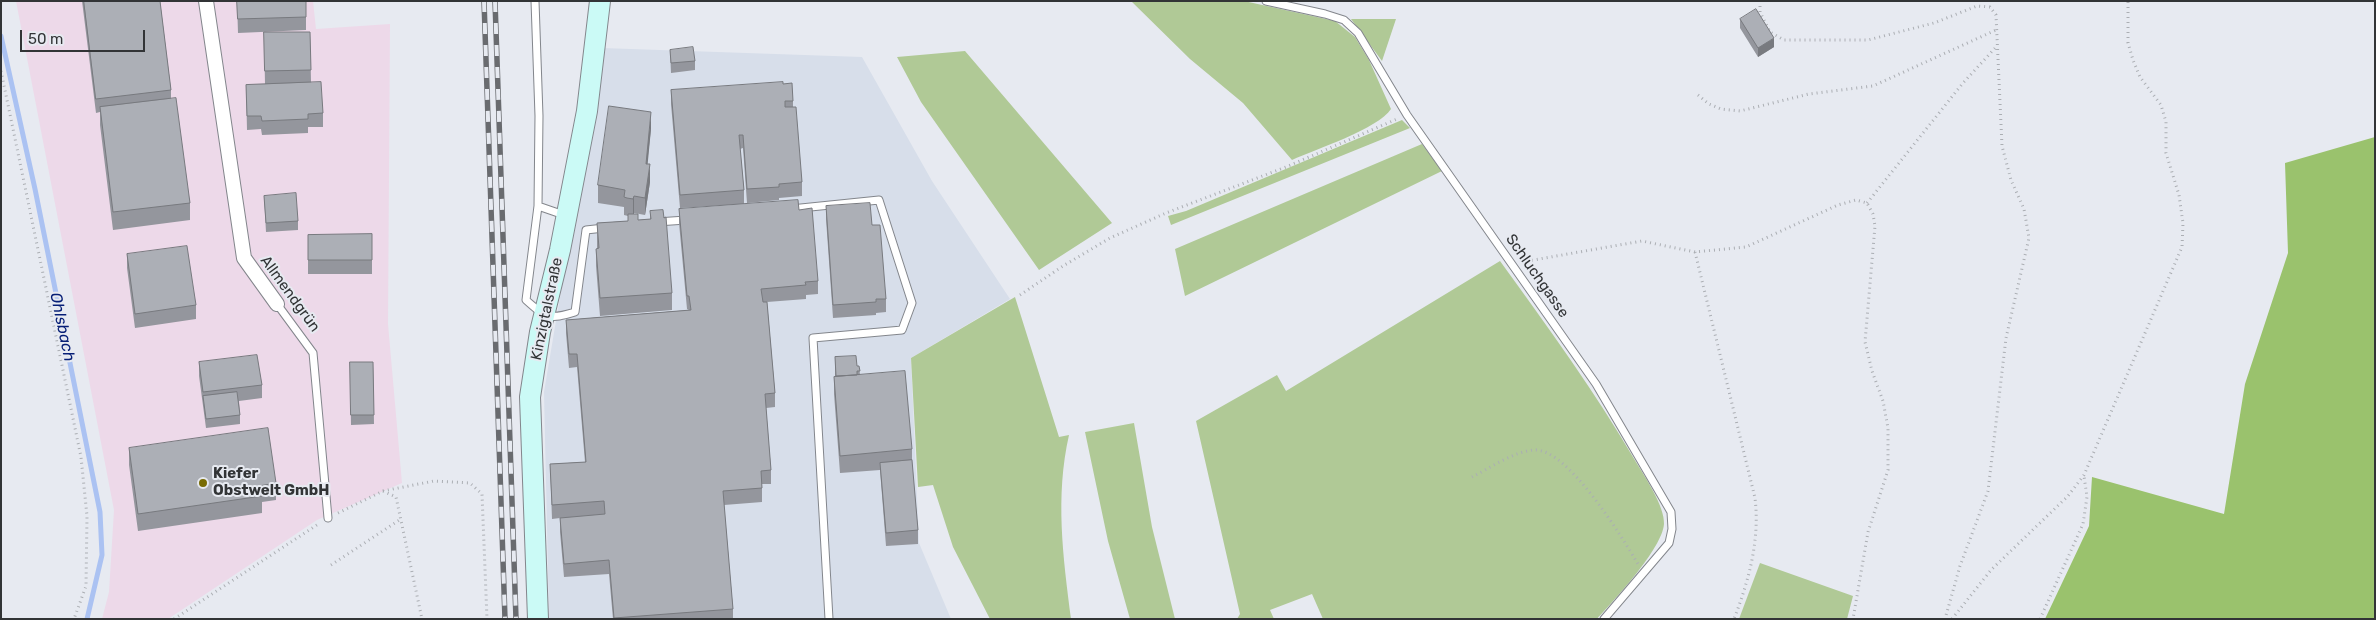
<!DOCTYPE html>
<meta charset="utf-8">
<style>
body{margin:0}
#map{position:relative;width:2376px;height:620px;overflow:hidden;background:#e7eaf1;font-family:Rubik,sans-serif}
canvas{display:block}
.frame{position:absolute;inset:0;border:2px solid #323436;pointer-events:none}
.scale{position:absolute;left:20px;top:30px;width:125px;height:22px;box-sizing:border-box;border:2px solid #323436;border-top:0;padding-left:6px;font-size:15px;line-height:18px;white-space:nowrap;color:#323436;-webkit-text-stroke:4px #e7eaf1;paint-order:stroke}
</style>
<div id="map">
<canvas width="2376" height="620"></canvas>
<div class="frame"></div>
<div class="scale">50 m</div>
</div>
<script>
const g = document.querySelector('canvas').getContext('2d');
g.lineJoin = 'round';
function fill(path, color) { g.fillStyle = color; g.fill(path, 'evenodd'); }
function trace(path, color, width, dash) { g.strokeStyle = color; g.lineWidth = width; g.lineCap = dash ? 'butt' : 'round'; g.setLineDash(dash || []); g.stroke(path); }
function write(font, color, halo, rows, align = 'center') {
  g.font = font + ' Rubik,sans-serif'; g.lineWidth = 4; g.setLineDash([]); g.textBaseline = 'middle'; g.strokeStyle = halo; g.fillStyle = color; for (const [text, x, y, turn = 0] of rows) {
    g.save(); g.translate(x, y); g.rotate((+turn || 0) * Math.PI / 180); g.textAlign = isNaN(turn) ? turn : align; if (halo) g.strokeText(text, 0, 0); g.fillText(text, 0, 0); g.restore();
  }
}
fill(new Path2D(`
 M 16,1 L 313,1 L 316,29 L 390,24 L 388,324 L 402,483 L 317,520 L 168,619 L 102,619 L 109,592 L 114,510 Z`), '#edd9e9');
fill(new Path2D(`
 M 602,48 L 862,57 L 932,181 L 1010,299 L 911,358 L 919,543 L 951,619 L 549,619 L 544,392 Z`), '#d7deea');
fill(new Path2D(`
 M 1131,1 L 1244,1 L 1335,21 L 1355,37 L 1369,60 L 1391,109 C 1378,129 1316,149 1292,160 L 1243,103 L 1190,59 Z
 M 1351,19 L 1396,19 L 1382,61 Z
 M 965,51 L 1112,223 L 1039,270 L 921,102 L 897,57 Z
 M 1402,120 L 1410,128 L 1171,225 L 1168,216 L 1186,211 Z
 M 1422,144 L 1442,171 L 1185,296 L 1175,249 Z
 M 1500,261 C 1548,327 1595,392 1636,462 C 1645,477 1665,507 1664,524 C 1662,549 1615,599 1597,619 L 1323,619 L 1312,594 L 1270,610 L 1274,619 L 1237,619 L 1240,614 L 1196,421 L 1277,375 L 1286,391 Z
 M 1015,297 L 1059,437 L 1069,435 C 1055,497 1063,556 1071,619 L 990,619 L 953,547 L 933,485 L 918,487 L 911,358 Z
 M 1134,423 L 1152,527 L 1175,619 L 1130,619 L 1108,541 L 1085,432 Z
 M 1760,563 L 1853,596 L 1847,619 L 1739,619 Z`), '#b0c996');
fill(new Path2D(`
 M 2375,137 L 2375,619 L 2045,619 L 2089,526 L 2092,477 L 2224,514 L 2245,384 L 2288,253 L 2285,163 Z`), '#9ac26d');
trace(new Path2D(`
 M 1,36 L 35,189 L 100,512 L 102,555 L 87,619`), '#abc2f2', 5);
const lane = new Path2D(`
 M 535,1 L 539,116 L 538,206 L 564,215
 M 1266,1 L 1325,14 L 1344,20 L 1358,33 L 1407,115 L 1596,384 L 1671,512 L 1672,529 L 1669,543 L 1604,619
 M 538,206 L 526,300 C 546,318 549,320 575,312 L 586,230 L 604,228
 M 791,209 L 879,200 L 912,303 L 902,330 L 813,338 L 829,619
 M 657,222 L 686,220
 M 277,304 L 313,353 L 328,518`);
const street = new Path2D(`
 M 206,1 L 244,258 L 277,304`);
const secondary = new Path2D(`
 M 538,619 L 530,397 L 540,332 L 560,250 L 587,111 L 600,1`);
trace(lane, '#83868c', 9);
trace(street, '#83868c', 16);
trace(secondary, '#83868c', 22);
trace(new Path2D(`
 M 1760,1 L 1760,12 L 1770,32 L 1784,40 L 1868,40 L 1934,23 L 1977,6 L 1990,7 L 1996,15 L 2002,146 L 2011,180 L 2024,209 L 2029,238 L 2006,338 L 1988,491 L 1960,566 L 1945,619
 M 1,71 L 81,457 L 87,516 L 86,586 L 74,619
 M 1698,95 L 1709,104 L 1721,109 L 1740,111 L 1809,94 L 1873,86 L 1996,30
 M 1867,203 L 1963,83 L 1997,46
 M 1695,252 L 1755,498 C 1760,540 1749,580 1734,619
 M 1522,262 L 1642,241 L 1695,252 L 1746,247 L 1838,205 L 1856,200 L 1867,203 L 1873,214 L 1875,226 L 1865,342 L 1872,371 L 1883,401 L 1888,428 L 1888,470 L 1868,532 L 1853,619
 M 1020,295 L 1063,266 L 1110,238 L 1166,213 L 1286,167 L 1397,119
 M 1472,477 C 1490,468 1514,451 1535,450 C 1568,449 1622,537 1638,564
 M 383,491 L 396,497 L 422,619
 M 338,513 L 383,491 L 434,481 L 470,483 L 482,494 L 487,619
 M 331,565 L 401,519
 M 174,619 L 320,523
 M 1952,619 L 1991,570 L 2068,496 L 2084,475 L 2182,247 L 2183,223 L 2179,195 L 2166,153 L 2166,122 L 2161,105 L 2140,77 L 2133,60 L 2128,43 L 2128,1
 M 2040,619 L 2083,524 L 2087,497 L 2084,476`), '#abaeb3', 3, [1, 4]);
trace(lane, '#fff', 7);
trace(street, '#fff', 14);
trace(secondary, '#cbfaf6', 20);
const rail = new Path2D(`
 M 484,1 L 505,619
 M 495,1 L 516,619`);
trace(rail, '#696b6f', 5.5);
trace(rail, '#e7eaf1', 4, [11]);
fill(new Path2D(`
 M 82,1 L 160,1 L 171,90 L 171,98 L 190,203 L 190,220 L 113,230 L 100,125 L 100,112 L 96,113 Z
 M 237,1 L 306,1 L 306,30 L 238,33 Z
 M 1740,19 L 1774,47 L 1758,57 L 1740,28 Z
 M 264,32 L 310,32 L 311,82 L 323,113 L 323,127 L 308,127 L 308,133 L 262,135 L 261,129 L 247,130 L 246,85 L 265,84 Z
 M 670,50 L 695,61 L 695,70 L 671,73 Z
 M 783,84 L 793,101 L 793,107 L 802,182 L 802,196 L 779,198 L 779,200 L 747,203 L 743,148 L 740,149 L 744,190 L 744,204 L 680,208 L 671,104 L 671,90 Z
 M 651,129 L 647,164 L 650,182 L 645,215 L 634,213 L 634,214 L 638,220 L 650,219 L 650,211 L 672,293 L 672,310 L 600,316 L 596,266 L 596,249 L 597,249 L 597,223 L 628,221 L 628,216 L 624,215 L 624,207 L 598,203 L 598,185 Z
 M 264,196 L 298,221 L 298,230 L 266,232 Z
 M 826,206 L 872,225 L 886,299 L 886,312 L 876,313 L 876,315 L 833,318 L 826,219 Z
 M 679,209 L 799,210 L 818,281 L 818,294 L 806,295 L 806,299 L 767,302 L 775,393 L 775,407 L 766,408 L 771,470 L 771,484 L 762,484 L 762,502 L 724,505 L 733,609 L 733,619 L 613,619 L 609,574 L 564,577 L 560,532 L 560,518 L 552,519 L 550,464 L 585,462 L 577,367 L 569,368 L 566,333 L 566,320 L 689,310 L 687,309 L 679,223 Z
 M 372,234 L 372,274 L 308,274 L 308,235 Z
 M 127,254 L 196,305 L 196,319 L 135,328 L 127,268 Z
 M 835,357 L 857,366 L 859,366 L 860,375 L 912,449 L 912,466 L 918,530 L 918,544 L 886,546 L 880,470 L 840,473 L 834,394 L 834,377 L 835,376 Z
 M 199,362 L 262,385 L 262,398 L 239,401 L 240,415 L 240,424 L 206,428 L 199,376 Z
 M 350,362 L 373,362 L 374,424 L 351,425 Z
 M 129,448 L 276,483 L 276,500 L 262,502 L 262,513 L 138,531 L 129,465 Z`), '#94969d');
fill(new Path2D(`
 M 1774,38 L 1774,47 L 1758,57 L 1758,48 Z
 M 651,112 L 651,129 L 646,181 L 646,164 Z
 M 650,164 L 650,182 L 645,215 L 645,198 Z
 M 634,196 L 634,213 L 633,217 L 633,199 Z`), '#787a7f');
const building = new Path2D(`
 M 84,1 L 160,1 L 171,90 L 96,99 Z
 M 237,1 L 306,1 L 306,17 L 238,19 Z
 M 1756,9 L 1774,38 L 1758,48 L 1740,19 Z
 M 264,32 L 310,32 L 311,70 L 265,71 Z
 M 693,47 L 695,61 L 671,63 L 670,50 Z
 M 321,82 L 323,113 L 308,114 L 308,119 L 262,121 L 261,116 L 247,116 L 246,85 Z
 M 783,82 L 783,84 L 792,83 L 793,101 L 785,101 L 785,107 L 796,107 L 802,182 L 779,184 L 779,187 L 747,189 L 743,135 L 739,135 L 744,190 L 680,195 L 671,90 Z
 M 176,98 L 190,203 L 113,212 L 100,107 Z
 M 609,106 L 651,112 L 646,164 L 650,164 L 645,198 L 634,196 L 633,199 L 627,198 L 624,197 L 625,190 L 598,185 Z
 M 296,193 L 298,221 L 266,223 L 264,196 Z
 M 798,200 L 799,210 L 812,208 L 818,281 L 805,282 L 806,285 L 761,289 L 763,302 L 767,302 L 775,393 L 765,394 L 771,470 L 761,471 L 762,488 L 723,491 L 733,609 L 614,618 L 609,560 L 564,564 L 560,518 L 605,514 L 604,501 L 552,505 L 550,464 L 586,462 L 577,354 L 569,354 L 566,320 L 691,310 L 689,296 L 687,296 L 679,209 Z
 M 870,203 L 872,225 L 880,225 L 886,299 L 876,299 L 876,302 L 833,305 L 826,206 Z
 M 663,210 L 664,218 L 666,217 L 672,293 L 600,298 L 596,249 L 599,248 L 597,223 L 628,221 L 628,214 L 638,214 L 638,220 L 651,219 L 650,211 Z
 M 372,234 L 372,260 L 308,260 L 308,235 Z
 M 187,246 L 196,305 L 135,314 L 127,254 Z
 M 257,355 L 262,385 L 203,392 L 199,362 Z
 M 856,356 L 857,366 L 859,366 L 860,371 L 857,371 L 857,375 L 836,376 L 835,357 Z
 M 350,362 L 373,362 L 374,415 L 351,415 Z
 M 905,371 L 912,449 L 840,456 L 834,377 Z
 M 237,392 L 240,415 L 206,419 L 203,396 Z
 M 268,428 L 276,483 L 259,486 L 262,496 L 138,514 L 129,448 Z
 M 912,460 L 918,530 L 886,533 L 880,463 Z`);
fill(building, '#acafb6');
trace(building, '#787a7f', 1);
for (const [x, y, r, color] of [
 [203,483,5,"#786b03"]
]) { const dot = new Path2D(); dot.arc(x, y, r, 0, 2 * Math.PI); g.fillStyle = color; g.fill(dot); trace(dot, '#e7eaf1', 2); }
write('15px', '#323436', '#e7eaf1', [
 ["Schluchgasse",1537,276,55],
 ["Allmendgrün",290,294,54],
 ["Kinzigtalstraße",547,309,-78]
]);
write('bold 15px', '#323436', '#e7eaf1', [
 ["Kiefer",213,474],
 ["Obstwelt GmbH",213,491]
], 'left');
write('italic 16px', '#061e76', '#e7eaf1', [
 ["Ohlsbach",62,327,78]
]);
</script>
